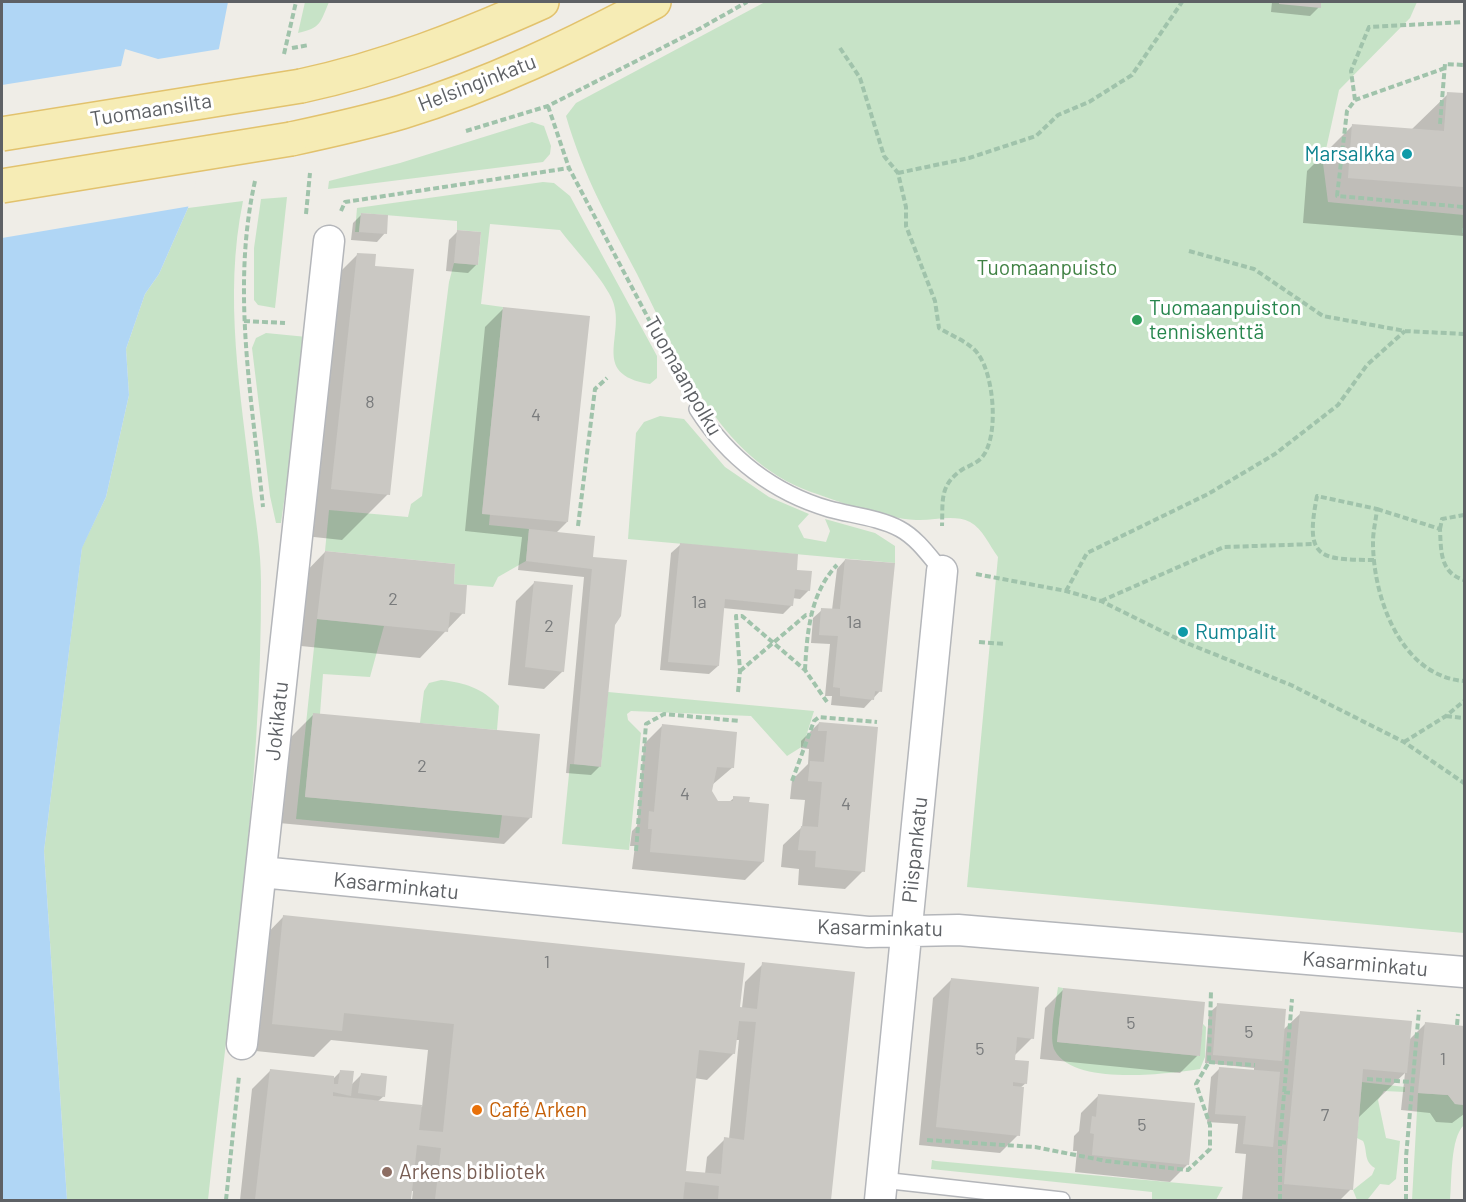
<!DOCTYPE html>
<meta charset="utf-8">
<style>
body{margin:0}
#map{position:relative;width:1466px;height:1202px;overflow:hidden;background:#efede7;font-family:Barlow,sans-serif}
canvas{display:block}
.frame{position:absolute;inset:0;border:3px solid #5e6165;pointer-events:none}
</style>
<div id="map">
<canvas width="1466" height="1202"></canvas>
<div class="frame"></div>
</div>
<script>
const g = document.querySelector('canvas').getContext('2d');
g.lineJoin = 'round';
function fill(path, color) { g.fillStyle = color; g.fill(path, 'evenodd'); }
function trace(path, color, width, dash) { g.strokeStyle = color; g.lineWidth = width; g.lineCap = dash ? 'butt' : 'round'; g.setLineDash(dash || []); g.stroke(path); }
function write(font, color, halo, rows, align = 'center') {
  g.font = font + ' Barlow,sans-serif'; g.lineWidth = 6; g.setLineDash([]); g.textBaseline = 'middle'; g.strokeStyle = halo; g.fillStyle = color; for (const [text, x, y, turn = 0] of rows) {
    g.save(); g.translate(x, y); g.rotate((+turn || 0) * Math.PI / 180); g.textAlign = isNaN(turn) ? turn : align; if (halo) g.strokeText(text, 0, 0); g.fillText(text, 0, 0); g.restore();
  }
}
fill(new Path2D(`
 M 305,2 L 329,2 C 320,23 321,28 298,33 Z
 M 765,2 L 1279,2 L 1321,7 L 1321,2 L 1417,2 L 1410,18 L 1339,90 L 1323,163 L 1328,202 L 1464,215 L 1464,933 L 967,887 L 998,557 C 989,545 983,529 970,522 C 954,514 933,521 916,520 C 882,518 843,503 811,492 C 717,458 678,355 637,274 C 608,218 584,178 566,116 L 576,103 Z
 M 532,122 L 544,126 L 551,146 L 550,154 L 543,162 L 328,189 L 329,181 L 400,163 Z
 M 543,182 L 554,183 L 570,196 L 657,356 L 657,378 L 650,384 C 587,374 629,333 611,297 C 600,275 575,250 560,230 L 490,224 L 481,304 L 503,307 L 482,513 L 490,514 L 489,525 L 529,529 L 526,561 L 498,577 L 493,587 L 454,584 L 455,564 L 325,551 L 329,510 L 408,517 L 411,504 L 422,496 L 449,282 L 454,263 L 478,265 L 481,232 L 457,230 L 457,221 L 361,213 L 359,232 L 355,232 L 357,208 Z
 M 287,197 L 275,308 L 258,305 L 254,300 L 254,248 L 261,199 Z
 M 243,201 C 223,298 241,394 252,492 C 256,521 261,552 261,582 C 262,789 230,995 208,1200 L 67,1200 L 44,851 L 82,547 L 106,497 L 129,395 L 126,349 L 145,294 L 159,274 L 188,208 Z
 M 266,333 L 307,337 L 281,523 L 276,523 L 270,496 L 252,348 L 256,338 Z
 M 660,416 L 684,419 L 725,467 L 769,497 L 809,514 L 798,526 L 804,538 L 826,542 L 830,531 L 825,519 L 875,533 L 895,546 L 895,563 L 628,539 L 636,433 L 644,422 Z
 M 317,619 L 384,626 L 370,677 L 323,674 L 320,714 L 313,714 L 305,797 L 502,815 L 499,838 L 296,819 Z
 M 441,680 C 466,683 482,688 499,706 L 497,730 L 420,723 L 424,691 L 429,683 Z
 M 608,692 L 814,711 L 803,746 L 787,756 L 751,716 L 631,711 L 627,714 L 628,720 L 641,733 L 629,850 L 562,844 L 570,764 L 601,766 Z
 M 1058,987 L 1063,988 L 1057,1042 L 1199,1056 L 1203,1024 L 1206,1027 L 1205,1057 L 1200,1069 C 1166,1074 1075,1086 1055,1051 C 1048,1039 1056,1002 1058,987 Z
 M 1362,1082 L 1405,1087 L 1405,1092 L 1384,1091 L 1378,1100 L 1386,1138 L 1400,1141 L 1396,1179 L 1389,1185 L 1380,1184 L 1368,1199 L 1357,1200 L 1353,1190 L 1372,1175 L 1375,1168 C 1363,1161 1368,1151 1363,1141 L 1357,1138 Z
 M 1418,1093 L 1448,1095 L 1455,1104 L 1464,1105 L 1464,1125 C 1450,1138 1452,1181 1450,1200 L 1412,1200 Z
 M 932,1160 L 936,1161 L 1223,1187 L 1216,1200 L 1152,1200 L 1152,1192 L 931,1169 Z`), '#c7e3c7');
fill(new Path2D(`
 M 2,2 L 228,2 L 188,208 L 159,274 L 145,294 L 126,349 L 129,395 L 106,497 L 82,548 L 44,851 L 67,1200 L 2,1200 Z`), '#b0d6f5');
fill(new Path2D(`
 M 125,49 L 158,59 L 220,49 L 191,206 L 2,238 L 2,85 L 121,66 Z`), '#efede7');
fill(new Path2D(`
 M 1272,2 L 1320,2 L 1319,7 L 1310,16 L 1271,12 Z
 M 1448,94 L 1464,95 L 1464,236 L 1303,223 L 1307,171 L 1353,125 L 1411,130 Z
 M 362,214 L 385,233 L 377,242 L 351,240 L 353,223 Z
 M 457,232 L 477,264 L 468,273 L 446,271 L 449,240 Z
 M 357,255 L 388,494 L 342,540 L 286,534 L 311,301 Z
 M 503,309 L 567,522 L 556,533 L 592,559 L 613,624 L 600,766 L 591,775 L 566,773 L 584,577 L 518,570 L 522,537 L 465,531 L 485,327 Z
 M 680,545 L 795,571 L 809,590 L 800,599 L 792,598 L 792,605 L 783,614 L 723,608 L 718,666 L 709,674 L 660,670 L 671,553 Z
 M 325,552 L 452,585 L 463,613 L 420,658 L 291,645 L 299,579 Z
 M 845,560 L 880,691 L 864,708 L 831,705 L 832,696 L 825,696 L 830,644 L 811,643 L 813,618 L 822,610 L 832,610 L 837,569 Z
 M 534,583 L 563,671 L 544,689 L 508,685 L 516,601 Z
 M 313,715 L 531,817 L 504,844 L 279,823 L 287,741 Z
 M 819,723 L 877,728 L 863,871 L 845,889 L 798,885 L 799,869 L 781,867 L 783,845 L 802,827 L 805,800 L 790,799 L 792,780 L 808,764 L 809,749 L 801,748 L 801,741 Z
 M 662,726 L 733,767 L 712,785 L 711,791 L 717,802 L 729,802 L 734,798 L 748,804 L 763,862 L 745,880 L 632,869 L 635,846 L 630,846 L 632,831 L 637,826 L 644,744 Z
 M 284,916 L 742,1008 L 745,982 L 763,964 L 853,973 L 830,1200 L 412,1200 L 413,1191 L 410,1191 L 409,1200 L 240,1200 L 252,1089 L 270,1071 L 334,1078 L 341,1071 L 351,1085 L 361,1075 L 384,1096 L 377,1102 L 422,1107 L 428,1050 L 331,1040 L 314,1057 L 246,1050 L 258,943 ZM 735,1040 L 739,1040 L 729,1139 L 725,1139 L 707,1157 L 705,1174 L 684,1175 L 694,1078 L 707,1080 L 734,1053 Z
 M 951,980 L 1032,1038 L 1014,1056 L 1013,1061 L 1026,1083 L 1020,1088 L 1018,1135 L 1000,1153 L 919,1145 L 933,998 Z
 M 1063,990 L 1198,1055 L 1180,1073 L 1040,1059 L 1045,1008 Z
 M 1218,1005 L 1283,1030 L 1301,1013 L 1408,1041 L 1426,1023 L 1464,1027 L 1464,1131 L 1464,1114 L 1452,1123 L 1436,1122 L 1430,1113 L 1401,1110 L 1405,1073 L 1358,1118 L 1351,1189 L 1340,1200 L 1242,1200 L 1246,1154 L 1235,1153 L 1238,1124 L 1207,1122 L 1211,1077 L 1220,1068 L 1254,1071 L 1254,1068 L 1205,1063 L 1209,1013 Z
 M 1099,1095 L 1188,1164 L 1170,1182 L 1075,1172 L 1077,1151 L 1073,1151 L 1074,1136 L 1079,1131 L 1081,1113 Z`), '#0003');
fill(new Path2D(`
 M 1279,2 L 1321,2 L 1321,8 L 1279,4 Z
 M 1447,92 L 1464,93 L 1464,187 L 1348,178 L 1352,124 L 1444,131 Z
 M 361,213 L 388,215 L 387,234 L 359,232 Z
 M 457,230 L 481,232 L 478,265 L 454,263 Z
 M 357,253 L 376,254 L 375,266 L 414,269 L 390,495 L 331,489 Z
 M 503,307 L 590,316 L 568,522 L 482,514 Z
 M 529,529 L 595,536 L 593,557 L 627,560 L 621,616 L 615,625 L 601,767 L 574,764 L 592,569 L 526,561 Z
 M 680,543 L 798,554 L 797,570 L 812,571 L 810,591 L 795,589 L 793,606 L 725,599 L 719,666 L 668,662 Z
 M 325,551 L 455,564 L 454,584 L 467,585 L 465,614 L 450,612 L 448,632 L 317,619 Z
 M 845,559 L 895,563 L 882,692 L 875,691 L 874,700 L 840,696 L 840,688 L 833,687 L 838,636 L 819,635 L 821,608 L 840,609 Z
 M 534,581 L 573,585 L 564,672 L 525,667 Z
 M 313,713 L 540,734 L 532,818 L 305,797 Z
 M 819,722 L 878,727 L 865,872 L 815,867 L 816,851 L 798,850 L 801,826 L 818,827 L 822,782 L 808,781 L 810,761 L 824,762 L 827,731 L 818,731 Z
 M 662,724 L 737,732 L 734,768 L 717,767 L 712,791 L 718,801 L 733,801 L 733,796 L 750,797 L 749,802 L 769,804 L 764,862 L 650,852 L 652,829 L 648,829 L 649,811 L 654,812 Z
 M 283,915 L 745,963 L 740,1007 L 757,1009 L 762,962 L 855,972 L 831,1200 L 718,1200 L 719,1186 L 685,1182 L 683,1200 L 435,1200 L 441,1148 L 417,1145 L 411,1200 L 255,1200 L 270,1069 L 334,1076 L 334,1084 L 338,1084 L 340,1070 L 354,1071 L 351,1096 L 333,1092 L 333,1096 L 422,1105 L 419,1130 L 443,1132 L 454,1024 L 344,1013 L 342,1031 L 272,1024 ZM 739,1021 L 756,1022 L 744,1140 L 724,1137 L 721,1174 L 686,1171 L 699,1050 L 735,1054 Z
 M 951,978 L 1039,987 L 1034,1039 L 1017,1037 L 1015,1060 L 1029,1061 L 1027,1084 L 1013,1082 L 1013,1086 L 1024,1087 L 1020,1136 L 936,1127 Z
 M 1063,988 L 1205,1002 L 1200,1056 L 1057,1042 Z
 M 1217,1003 L 1286,1009 L 1282,1061 L 1213,1055 Z
 M 1300,1011 L 1412,1021 L 1407,1073 L 1363,1069 L 1353,1190 L 1284,1184 Z
 M 1425,1022 L 1464,1026 L 1464,1105 L 1455,1104 L 1448,1095 L 1418,1093 Z
 M 1219,1067 L 1280,1072 L 1273,1147 L 1243,1144 L 1246,1116 L 1215,1114 Z
 M 361,1073 L 387,1076 L 385,1097 L 358,1093 Z
 M 1098,1094 L 1195,1103 L 1189,1165 L 1092,1155 L 1094,1134 L 1090,1133 L 1092,1116 L 1096,1117 Z`), '#cac8c3');
const service = new Path2D(`
 M 697,409 C 728,458 774,493 829,509 C 851,515 880,518 900,529 C 917,538 930,557 942,571
 M 882,1180 L 1062,1200`);
const minor = new Path2D(`
 M 261,872 L 868,932 L 958,930 L 1464,972
 M 242,1044 L 329,241
 M 880,1200 L 942,571`);
const primary = new Path2D(`
 M 301,86 C 385,68 464,37 542,2
 M 291,139 C 328,131 365,123 402,112 C 490,85 573,45 654,2`);
trace(service, '#b4b6ba', 18);
trace(minor, '#b4b6ba', 33);
trace(primary, '#e2c26d', 36);
trace(new Path2D(`
 M 840,48 L 860,78 L 884,156 L 898,173 L 906,207 L 906,226 L 935,301 L 939,328 C 950,335 971,343 978,354 C 994,375 999,435 983,456 C 979,462 969,466 963,469 C 939,485 943,500 942,526
 M 284,54 L 296,2
 M 1445,68 L 1355,100 L 1347,111 L 1337,196 L 1464,207
 M 1355,100 L 1351,71 L 1369,27 L 1464,22
 M 548,106 L 569,168 L 685,388
 M 1440,124 L 1445,64 L 1464,65
 M 466,131 L 548,106 L 699,29 L 747,2
 M 898,173 L 969,158 L 1036,136 L 1058,115 L 1089,102 L 1132,75 L 1182,2
 M 255,181 C 231,288 252,399 263,507
 M 341,211 L 345,202 L 569,168
 M 306,214 L 310,173
 M 1464,233 L 1464,228
 M 1189,251 L 1254,269 L 1323,316 L 1405,331 L 1464,334
 M 244,321 L 285,323
 M 1377,509 L 1440,529 C 1441,551 1440,573 1464,580
 M 578,526 L 595,389 L 607,378
 M 1440,529 L 1442,519 L 1464,515
 M 1374,560 C 1317,560 1305,557 1317,496 L 1377,509 C 1376,520 1373,531 1373,542 C 1373,598 1401,676 1464,681
 M 976,574 L 1066,591 L 1101,601 L 1184,642 L 1291,685 L 1404,742 L 1464,783
 M 1066,591 L 1087,553 L 1208,494 L 1275,454 L 1338,405 L 1367,365 L 1405,331
 M 1101,601 L 1224,547 L 1314,544
 M 979,642 L 1005,644
 M 805,670 C 807,633 810,593 837,565
 M 740,671 L 806,615 L 811,615
 M 738,692 L 740,671 L 736,616 L 742,616 L 805,670 L 827,702
 M 1446,716 L 1464,718
 M 1404,742 L 1446,716 L 1464,701
 M 792,781 L 814,721 L 819,717 L 877,722
 M 636,851 L 646,724 L 664,714 L 740,721
 M 1457,1025 L 1458,1014
 M 1209,1062 L 1255,1065
 M 1367,1079 L 1412,1082
 M 1284,1092 L 1293,1093
 M 927,1140 L 1035,1147 L 1106,1161 L 1188,1170 L 1210,1149 L 1210,1125 L 1196,1084 L 1209,1062 L 1211,991
 M 1280,1142 L 1288,1143
 M 226,1200 L 239,1076
 M 1280,1200 L 1280,1142 L 1292,999
 M 1406,1200 L 1406,1157 L 1419,1010`), '#a0c3ab', 4, [6, 3]);
trace(service, '#fff', 15);
trace(minor, '#fff', 30);
trace(primary, '#f6ecb5', 33);
const primaryBridge = new Path2D(`
 M 2,134 L 301,86
 M 2,186 L 291,139`);
trace(primaryBridge, '#e2c26d', 36, []);
trace(new Path2D(`
 M 292,48 L 309,45`), '#a0c3ab', 4, [6, 3]);
trace(primaryBridge, '#f6ecb5', 33);
for (const [x, y, r, color] of [
 [1407,154,6,"#0f9aa8"],
 [1137,320,6,"#2e9e5b"],
 [1183,632,6,"#0f9aa8"],
 [477,1110,6,"#e8710a"],
 [387,1172,6,"#8d6e63"]
]) { const dot = new Path2D(); dot.arc(x, y, r, 0, 2 * Math.PI); g.fillStyle = color; g.fill(dot); trace(dot, '#fff', 2); }
write('18px', '#797b7c', null, [
 ["8",370,402],
 ["4",536,415],
 ["2",393,599],
 ["1a",699,602],
 ["1a",854,622],
 ["2",549,626],
 ["2",422,766],
 ["4",685,794],
 ["4",846,804],
 ["1",547,962],
 ["5",1131,1023],
 ["5",1249,1032],
 ["5",980,1049],
 ["1",1443,1059],
 ["7",1325,1115],
 ["5",1142,1125]
]);
write('21px', '#5e6165', '#fff', [
 ["Helsinginkatu",477,83,-21],
 ["Tuomaansilta",151,110,-9],
 ["Tuomaanpolku",683,376,60],
 ["Jokikatu",277,721,-84],
 ["Piispankatu",915,850,-84],
 ["Kasarminkatu",396,886,6],
 ["Kasarminkatu",880,928,1],
 ["Kasarminkatu",1365,964,5]
]);
write('21px', '#0d838f', '#fff', [
 ["Marsalkka",1395,154],
 ["Rumpalit",1195,632,"left"]
], 'right');
write('21px', '#408244', '#fff', [
 ["Tuomaanpuisto",1047,268]
]);
write('21px', '#27864d', '#fff', [
 ["Tuomaanpuiston",1149,308],
 ["tenniskenttä",1149,332]
], 'left');
write('21px', '#c56008', '#fff', [
 ["Café Arken",489,1110]
], 'left');
write('21px', '#785e54', '#fff', [
 ["Arkens bibliotek",399,1172]
], 'left');
</script>
